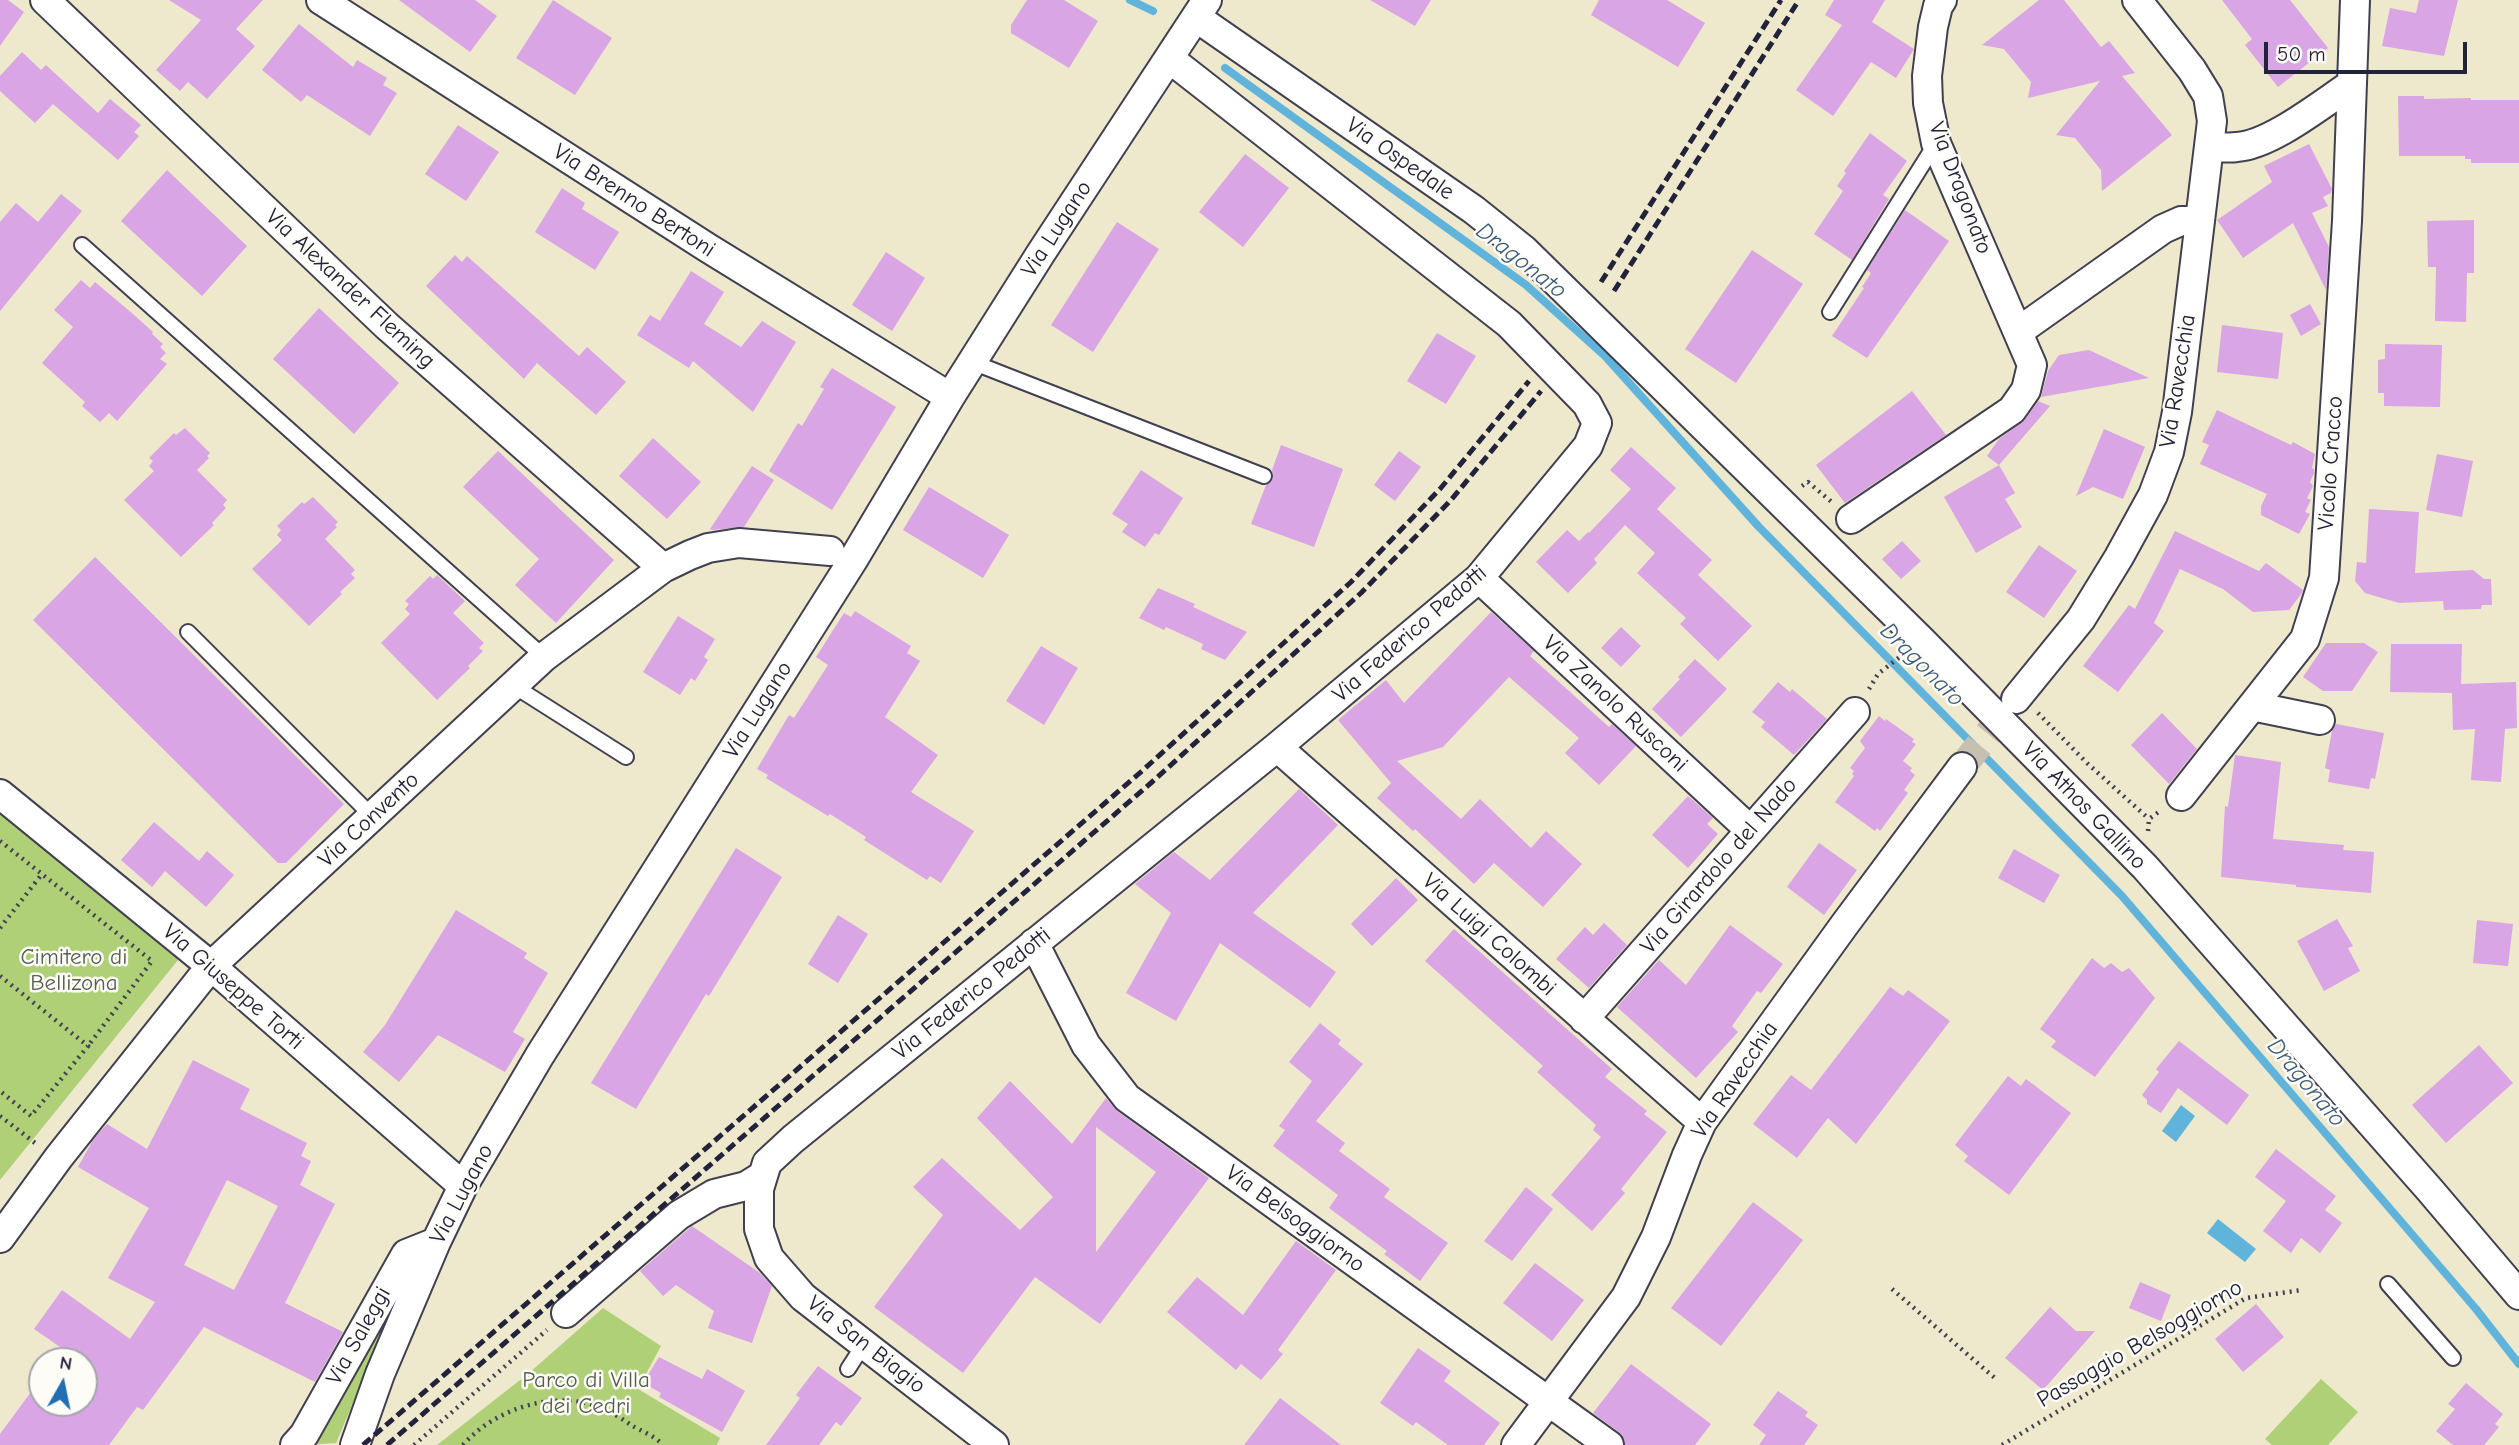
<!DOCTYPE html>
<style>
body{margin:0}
#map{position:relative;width:2519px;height:1445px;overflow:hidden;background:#eee8cc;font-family:"Comic Neue",sans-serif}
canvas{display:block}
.north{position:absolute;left:28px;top:1347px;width:70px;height:70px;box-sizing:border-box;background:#fdfcf7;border:2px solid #a5a5ac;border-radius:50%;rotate:9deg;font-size:19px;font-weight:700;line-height:28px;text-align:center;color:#22223b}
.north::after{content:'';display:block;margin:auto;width:24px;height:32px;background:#1f6fb2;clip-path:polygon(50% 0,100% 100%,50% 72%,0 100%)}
.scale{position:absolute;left:2264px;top:42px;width:203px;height:32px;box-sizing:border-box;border:4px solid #22223b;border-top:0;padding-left:9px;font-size:21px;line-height:24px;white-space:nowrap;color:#22223b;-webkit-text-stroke:5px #fdfcf7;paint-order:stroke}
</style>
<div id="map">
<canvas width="2519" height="1445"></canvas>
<div class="north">N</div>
<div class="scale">50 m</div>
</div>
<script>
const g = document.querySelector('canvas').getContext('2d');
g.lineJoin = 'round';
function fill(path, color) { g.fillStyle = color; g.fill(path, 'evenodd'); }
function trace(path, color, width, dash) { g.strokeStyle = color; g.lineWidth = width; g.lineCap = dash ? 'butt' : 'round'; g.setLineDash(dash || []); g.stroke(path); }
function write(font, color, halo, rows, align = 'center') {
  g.font = font + ' "Comic Neue",sans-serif'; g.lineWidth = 5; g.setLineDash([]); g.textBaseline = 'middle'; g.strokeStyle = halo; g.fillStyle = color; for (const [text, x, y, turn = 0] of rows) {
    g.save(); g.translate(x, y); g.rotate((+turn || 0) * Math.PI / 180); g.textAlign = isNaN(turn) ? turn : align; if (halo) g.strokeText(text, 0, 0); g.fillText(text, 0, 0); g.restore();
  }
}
fill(new Path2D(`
 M 0,812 L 178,960 L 0,1180 Z
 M 415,1258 L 336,1443 L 305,1445 Z
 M 603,1308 L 661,1346 L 638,1389 L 720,1438 L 717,1445 L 437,1445 L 529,1373 Z
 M 2321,1379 L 2358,1412 L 2328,1445 L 2272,1445 L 2265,1439 Z`), '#b0d078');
fill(new Path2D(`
 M 2181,1105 L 2195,1116 L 2176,1142 L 2162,1131 Z
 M 2218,1219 L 2256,1249 L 2245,1262 L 2207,1233 Z`), '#60b4dc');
trace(new Path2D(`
 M 1130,0 L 1153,11
 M 1225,68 L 1526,285 L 1605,356 L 1759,527 L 2122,896 L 2476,1309 L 2519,1364`), '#60b4dc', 8);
fill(new Path2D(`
 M 0,0 L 8,0 L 24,12 L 0,46 Z
 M 169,0 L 263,0 L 236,29 L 255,46 L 207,99 L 188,82 L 180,91 L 156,70 L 201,20 Z
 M 399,0 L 475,0 L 497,16 L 470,52 Z
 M 553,0 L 612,38 L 575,95 L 516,58 Z
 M 1027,0 L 1064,0 L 1098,21 L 1069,68 L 1011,33 L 1011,25 Z
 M 1370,0 L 1431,0 L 1415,26 Z
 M 1599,0 L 1667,0 L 1705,23 L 1678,67 L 1591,15 Z
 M 1834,0 L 1885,0 L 1872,22 L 1914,49 L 1896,78 L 1871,62 L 1833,116 L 1796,90 L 1842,25 L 1825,15 Z
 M 2039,0 L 2064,0 L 2101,47 L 2109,41 L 2135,73 L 2122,76 L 2172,135 L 2102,191 L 2101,170 L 2075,138 L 2056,135 L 2100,81 L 2028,98 L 2031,82 L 2004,49 L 1982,45 Z
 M 2222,0 L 2290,0 L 2328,48 L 2278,87 L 2245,45 L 2252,39 Z
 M 2419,0 L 2458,0 L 2444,56 L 2382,46 L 2390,8 L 2416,13 Z
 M 299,24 L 353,67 L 357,60 L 387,78 L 383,85 L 397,93 L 370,136 L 307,95 L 301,102 L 262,70 Z
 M 22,52 L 41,70 L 46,65 L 98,113 L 110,99 L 141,125 L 134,132 L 139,136 L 118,160 L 53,104 L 35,123 L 0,91 L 0,76 Z
 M 2398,96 L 2424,96 L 2424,99 L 2471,98 L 2471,100 L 2519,100 L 2519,163 L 2471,163 L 2471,159 L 2465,159 L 2465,156 L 2399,156 Z
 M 458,125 L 499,152 L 466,201 L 425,174 Z
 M 1870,133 L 1907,161 L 1883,195 L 1889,199 L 1852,260 L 1814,234 L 1843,191 L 1837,186 L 1846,173 L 1844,171 Z
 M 2309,144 L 2332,189 L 2331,193 L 2323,197 L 2328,206 L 2312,213 L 2329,247 L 2326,290 L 2293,223 L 2243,258 L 2217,220 L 2272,182 L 2264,166 Z
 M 1245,154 L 1289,188 L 1243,247 L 1199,212 Z
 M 167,170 L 247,246 L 202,296 L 121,221 Z
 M 562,188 L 585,203 L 582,209 L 619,232 L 595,270 L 535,232 Z
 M 61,194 L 82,211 L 0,311 L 0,222 L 16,203 L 38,222 Z
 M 1905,210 L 1949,241 L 1867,358 L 1832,336 L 1864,288 L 1862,287 L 1871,273 L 1867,270 Z
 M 2474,220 L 2474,273 L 2467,273 L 2466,322 L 2435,321 L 2436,267 L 2428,267 L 2427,221 Z
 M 1117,222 L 1159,249 L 1093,352 L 1051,325 Z
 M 1752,250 L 1803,284 L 1736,383 L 1685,349 Z
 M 886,252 L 925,278 L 892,331 L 852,305 Z
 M 455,255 L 462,262 L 467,256 L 579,356 L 587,347 L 626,382 L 596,415 L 537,363 L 524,379 L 426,286 Z
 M 691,271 L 724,292 L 704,324 L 741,347 L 762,321 L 796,342 L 753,412 L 693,361 L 689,368 L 637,335 L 650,315 L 660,321 Z
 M 81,280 L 90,288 L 95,282 L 133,314 L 153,332 L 152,334 L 163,344 L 160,347 L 166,353 L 160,359 L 167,364 L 117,421 L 109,413 L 100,422 L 82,406 L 85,402 L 42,363 L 73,327 L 54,310 Z
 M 2310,304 L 2321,324 L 2301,336 L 2290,315 Z
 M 319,308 L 399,383 L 354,434 L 273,359 Z
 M 2222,325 L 2283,333 L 2278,379 L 2217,372 Z
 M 1437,333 L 1476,356 L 1446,404 L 1407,381 Z
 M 2385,344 L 2442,345 L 2440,407 L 2384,406 L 2384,393 L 2378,393 L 2378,360 L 2385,359 Z
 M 2089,350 L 2149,378 L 2041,397 L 2048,371 L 2059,355 Z
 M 832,368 L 896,407 L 832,510 L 769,471 L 798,423 L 802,426 L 824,389 L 820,387 Z
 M 1912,391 L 1946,435 L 1845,503 L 1816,465 Z
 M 2038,401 L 2050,406 L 1999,465 L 1987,456 L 1999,439 L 2025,420 Z
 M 2217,410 L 2291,445 L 2293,442 L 2315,454 L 2312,468 L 2314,469 L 2314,473 L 2310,482 L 2313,486 L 2307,498 L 2311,500 L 2305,512 L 2310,514 L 2299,534 L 2261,515 L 2261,506 L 2267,494 L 2200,464 L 2209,445 L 2202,442 Z
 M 185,428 L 210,453 L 207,456 L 209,458 L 197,470 L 227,500 L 223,505 L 226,508 L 212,523 L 214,525 L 181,557 L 124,500 L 154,471 L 149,466 L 153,461 L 149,458 L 174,433 L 176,435 Z
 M 2104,429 L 2145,447 L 2123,499 L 2093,487 L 2076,496 Z
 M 653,438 L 701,482 L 667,519 L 619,476 Z
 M 1281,445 L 1343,469 L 1314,547 L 1251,524 L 1266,485 L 1273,479 L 1272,470 Z
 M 1631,447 L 1676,488 L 1657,509 L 1712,560 L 1698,575 L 1752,626 L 1718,661 L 1680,624 L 1686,618 L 1637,573 L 1655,553 L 1625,525 L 1594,559 L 1597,563 L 1568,593 L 1536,562 L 1567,530 L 1579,541 L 1588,532 L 1589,533 L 1631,489 L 1610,470 Z
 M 498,451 L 614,560 L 556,623 L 515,585 L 539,559 L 463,487 Z
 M 1399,451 L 1421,467 L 1395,501 L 1374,485 Z
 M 2437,454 L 2473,461 L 2462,517 L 2426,510 Z
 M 1999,465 L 2015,493 L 2005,499 L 2022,527 L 1976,553 L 1944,497 Z
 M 752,466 L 774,480 L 744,527 L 713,530 L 710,529 Z
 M 1141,470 L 1183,498 L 1159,535 L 1155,533 L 1145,547 L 1122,532 L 1128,524 L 1112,514 Z
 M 929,487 L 1009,535 L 983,578 L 903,530 Z
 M 313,497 L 338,522 L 335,525 L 337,527 L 325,539 L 355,570 L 351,574 L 355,578 L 340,592 L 342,594 L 309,626 L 252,569 L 282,540 L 277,535 L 281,530 L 277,526 L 302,502 L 304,504 Z
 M 2369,509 L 2419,512 L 2415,573 L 2473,570 L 2484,579 L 2491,579 L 2492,605 L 2482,605 L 2481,609 L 2444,610 L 2443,601 L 2399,603 L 2365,593 L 2355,581 L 2357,562 L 2366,563 Z
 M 2175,531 L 2259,571 L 2266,563 L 2303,590 L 2302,593 L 2289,610 L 2253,612 L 2223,589 L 2180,569 L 2154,623 L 2164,631 L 2118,692 L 2083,666 L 2129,605 L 2135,609 Z
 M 1902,541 L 1921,561 L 1901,579 L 1882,559 Z
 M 2039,545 L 2077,571 L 2044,618 L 2006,592 Z
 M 95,557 L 344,804 L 286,863 L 278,863 L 33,620 Z
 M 437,575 L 465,601 L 453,613 L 484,643 L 479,648 L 483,651 L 468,666 L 470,668 L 437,700 L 381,643 L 410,614 L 405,609 L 409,604 L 405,601 L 430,576 L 433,579 Z
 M 1158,588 L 1195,604 L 1193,607 L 1247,632 L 1225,660 L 1201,649 L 1203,644 L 1166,627 L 1164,630 L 1139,618 Z
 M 855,611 L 911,646 L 907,653 L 920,661 L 885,717 L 938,755 L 911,792 L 974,831 L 941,883 L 930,876 L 927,880 L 864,840 L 866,837 L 830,814 L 828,816 L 766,778 L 768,775 L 757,769 L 789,715 L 794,718 L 828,665 L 816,657 L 844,613 L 851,617 Z
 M 1491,612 L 1534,651 L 1530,656 L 1609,727 L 1612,724 L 1636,746 L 1599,785 L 1565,753 L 1579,738 L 1509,677 L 1443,747 L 1397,761 L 1461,819 L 1480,799 L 1531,848 L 1546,831 L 1582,864 L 1543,907 L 1494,863 L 1474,884 L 1415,829 L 1413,831 L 1377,798 L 1391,783 L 1338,720 L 1386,680 L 1404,703 Z
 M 678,616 L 715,639 L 704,657 L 708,660 L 695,681 L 691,678 L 680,695 L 643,672 Z
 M 1621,627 L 1641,646 L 1621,667 L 1601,648 Z
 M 2326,643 L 2364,643 L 2378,652 L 2352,691 L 2323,691 L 2303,677 Z
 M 2391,644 L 2462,644 L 2461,684 L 2516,682 L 2517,728 L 2505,729 L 2501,782 L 2471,780 L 2475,729 L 2453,730 L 2452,693 L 2390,692 Z
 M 1041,646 L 1078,668 L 1044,725 L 1006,701 Z
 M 1695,659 L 1727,689 L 1681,737 L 1652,709 L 1680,679 L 1678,677 Z
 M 1778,682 L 1790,692 L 1792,689 L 1827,719 L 1794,755 L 1761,727 L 1765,722 L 1752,712 Z
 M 2162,713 L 2197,749 L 2169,784 L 2131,745 Z
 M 1879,716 L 1885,721 L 1886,719 L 1914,739 L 1912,742 L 1916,744 L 1903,761 L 1912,768 L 1910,771 L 1915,775 L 1904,790 L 1908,793 L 1880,831 L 1877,828 L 1875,831 L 1835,802 L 1854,776 L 1852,774 L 1854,771 L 1850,768 L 1865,748 L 1860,741 Z
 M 2336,724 L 2384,733 L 2375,779 L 2371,778 L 2369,789 L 2328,782 L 2330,770 L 2325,768 L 2332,731 Z
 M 2235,755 L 2281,762 L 2273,839 L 2344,845 L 2343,850 L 2374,852 L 2371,893 L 2296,887 L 2296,885 L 2221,877 L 2225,806 L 2228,807 Z
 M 1299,789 L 1338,825 L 1253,913 L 1336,972 L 1310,1008 L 1220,943 L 1176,1021 L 1126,993 L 1171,913 L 1135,884 L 1174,852 L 1210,880 Z
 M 1688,796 L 1713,818 L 1707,824 L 1718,834 L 1688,868 L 1652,835 Z
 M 154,822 L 199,861 L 207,851 L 234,875 L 206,907 L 165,871 L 152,887 L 121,860 Z
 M 1819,843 L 1857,870 L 1824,915 L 1787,887 Z
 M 736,848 L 782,877 L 709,996 L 706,994 L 636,1109 L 591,1083 Z
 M 2014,849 L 2060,875 L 2044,903 L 1998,878 Z
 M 1396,878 L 1418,900 L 1372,946 L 1351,924 Z
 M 456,910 L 527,953 L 524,958 L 548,973 L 513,1032 L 525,1039 L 505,1072 L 438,1035 L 399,1082 L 363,1052 L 385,1025 Z
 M 838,915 L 868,934 L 838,983 L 808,964 Z
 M 2337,919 L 2353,946 L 2348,948 L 2360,971 L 2324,991 L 2297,941 Z
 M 2477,920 L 2513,924 L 2508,966 L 2473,963 Z
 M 1604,923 L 1627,945 L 1589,988 L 1556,959 L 1585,927 L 1593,935 Z
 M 1730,925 L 1783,964 L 1761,993 L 1757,991 L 1732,1026 L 1738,1032 L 1696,1078 L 1617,1007 L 1659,960 L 1686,985 Z
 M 1454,929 L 1612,1069 L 1605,1077 L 1647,1111 L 1644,1114 L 1667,1132 L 1621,1189 L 1625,1193 L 1592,1231 L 1551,1195 L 1601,1137 L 1593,1130 L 1596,1125 L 1537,1072 L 1543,1066 L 1425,961 Z
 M 2092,958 L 2104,968 L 2111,963 L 2122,972 L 2129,968 L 2155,998 L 2095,1077 L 2051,1047 L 2056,1041 L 2040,1029 Z
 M 1890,987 L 1903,996 L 1908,990 L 1950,1021 L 1856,1144 L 1828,1118 L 1797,1158 L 1753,1124 L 1791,1075 L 1811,1090 Z
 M 1320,1023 L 1341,1040 L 1338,1044 L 1363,1064 L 1316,1121 L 1345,1143 L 1339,1151 L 1390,1189 L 1384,1197 L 1448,1243 L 1420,1281 L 1384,1254 L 1387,1251 L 1329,1208 L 1338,1195 L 1273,1146 L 1285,1130 L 1279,1126 L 1312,1081 L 1289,1062 Z
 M 2179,1041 L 2249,1095 L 2227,1125 L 2178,1088 L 2161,1113 L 2147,1104 L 2147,1100 L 2142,1095 L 2159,1072 L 2156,1069 Z
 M 2479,1045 L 2513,1083 L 2446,1143 L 2412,1105 Z
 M 193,1060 L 250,1089 L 240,1109 L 307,1143 L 301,1156 L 311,1161 L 300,1185 L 335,1204 L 285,1303 L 343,1332 L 315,1382 L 204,1327 L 143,1410 L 137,1407 L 109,1445 L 0,1445 L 0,1434 L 42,1377 L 42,1403 L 84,1403 L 84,1361 L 54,1361 L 63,1349 L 34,1329 L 62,1290 L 130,1339 L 155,1302 L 108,1278 L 149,1208 L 78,1167 L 93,1140 L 107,1124 L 147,1149 ZM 227,1180 L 278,1206 L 234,1290 L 184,1265 Z
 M 2008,1076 L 2021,1086 L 2026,1079 L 2071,1113 L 2009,1195 L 1964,1161 L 1968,1156 L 1955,1145 Z
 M 1010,1081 L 1072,1144 L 1106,1098 L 1117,1111 L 1209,1178 L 1100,1324 L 1035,1277 L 963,1373 L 874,1307 L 943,1215 L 913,1187 L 942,1158 L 1020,1230 L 1053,1197 L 977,1118 ZM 1096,1127 L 1156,1172 L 1096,1252 Z
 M 2276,1149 L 2336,1196 L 2325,1210 L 2342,1223 L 2320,1253 L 2301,1238 L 2291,1253 L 2263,1231 L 2286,1201 L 2255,1177 Z
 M 1526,1187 L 1553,1209 L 1512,1261 L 1484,1241 Z
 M 1753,1202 L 1803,1240 L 1721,1346 L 1671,1308 Z
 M 692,1226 L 760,1273 L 772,1286 L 752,1343 L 708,1328 L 714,1311 L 676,1285 L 663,1296 L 640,1271 Z
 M 1296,1241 L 1336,1270 L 1278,1350 L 1283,1354 L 1261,1380 L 1241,1364 L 1236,1370 L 1167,1312 L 1197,1277 L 1243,1315 Z
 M 1535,1263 L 1584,1300 L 1552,1341 L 1503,1303 Z
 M 2140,1282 L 2171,1295 L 2161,1321 L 2129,1308 Z
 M 2256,1304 L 2284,1337 L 2243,1372 L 2215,1339 Z
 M 2050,1307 L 2076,1331 L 2095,1331 L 2043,1390 L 2005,1358 Z
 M 1418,1348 L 1451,1371 L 1444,1381 L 1500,1423 L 1484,1445 L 1448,1445 L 1416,1422 L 1413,1426 L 1380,1403 Z
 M 659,1357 L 702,1379 L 707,1369 L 745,1391 L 722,1432 L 659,1397 L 661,1393 L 643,1383 Z
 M 1631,1364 L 1711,1424 L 1695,1445 L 1625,1445 L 1619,1432 L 1593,1413 Z
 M 818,1366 L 862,1398 L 841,1426 L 836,1422 L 819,1445 L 766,1445 L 800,1398 L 796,1395 Z
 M 2466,1383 L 2503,1414 L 2495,1424 L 2499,1427 L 2484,1445 L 2453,1445 L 2436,1431 L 2455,1409 L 2448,1404 Z
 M 1778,1391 L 1808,1412 L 1805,1416 L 1818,1425 L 1804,1445 L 1759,1445 L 1766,1435 L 1753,1425 Z
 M 1280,1398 L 1341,1445 L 1244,1445 Z`), '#d9a5e4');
trace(new Path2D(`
 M 1962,767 L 2014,701`), '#c5c0af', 28, [28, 14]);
const service = new Path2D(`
 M 82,245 L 544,657
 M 1830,312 L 1936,143
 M 972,362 L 1264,476
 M 188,632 L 372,816
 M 514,686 L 626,757
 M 2388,1284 L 2453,1358
 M 848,1369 L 864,1344`);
const minor = new Path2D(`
 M 45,0 L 387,326 L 663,568
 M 321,0 L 708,248 L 950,397
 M 1197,18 L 1474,210 L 1524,250 L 1921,640 L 2145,867 L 2429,1189 L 2519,1295
 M 2210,147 C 2219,147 2229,148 2237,147 C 2271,145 2323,103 2352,84
 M 2019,331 L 2163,229 L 2181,221 L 2200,221
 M 1851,519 L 2012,410 L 2026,390 L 2032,365 L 1936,143 L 1928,103 L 1927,76 L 1933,27 L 1938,6 L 1942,0
 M 1479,578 L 1750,830
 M 2016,699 L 2081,619 L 2119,557 L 2153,495 L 2169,452 L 2177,412 L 2212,121 L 2208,96 L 2192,70 L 2137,0
 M 2252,706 L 2320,720
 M 1277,747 L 1702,1122
 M 0,794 L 211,966 L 463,1186
 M 2181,796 L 2305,639 L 2324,578 L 2347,221 L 2355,0
 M 1034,943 L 1086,1045 L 1127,1098 L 1609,1445
 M 1584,1019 L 1855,712
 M 0,1238 L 59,1157 L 211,966 L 544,657 L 663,568 L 690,555 L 708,548 L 739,543 L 830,551
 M 566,1313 L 679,1215 L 714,1194 L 746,1186 L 762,1176
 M 295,1445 L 304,1435 L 406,1254 L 436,1242
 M 355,1445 L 380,1374 L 436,1242 L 463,1186 L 540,1055 L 853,560 L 950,397 L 1041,253 L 1207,0
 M 994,1445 L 803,1297 L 769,1258 L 759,1229 L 759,1189 L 767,1163 L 793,1139 L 1277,747 L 1479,578 L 1588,446 L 1597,423 L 1587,404 L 1509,324 L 1170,59
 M 1516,1445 L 1626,1297 L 1656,1237 L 1687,1155 L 1702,1122 L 1845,924 L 1962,767`);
trace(service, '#414051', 18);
trace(minor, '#414051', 32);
trace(new Path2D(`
 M 1802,486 L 1808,482 L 1833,503
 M 1869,689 L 1878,674 L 1901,656
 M 2038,713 L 2088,764 L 2149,819
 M 2148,831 L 2149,819 L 2160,811
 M 0,841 L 152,961 L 88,1046
 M 0,928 L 42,874
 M 0,976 L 88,1046 L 31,1116 L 0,1091
 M 0,1116 L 35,1143
 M 1892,1289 L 1996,1379
 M 414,1445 L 547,1330
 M 463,1445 C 495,1408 556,1389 602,1408 C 612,1412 622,1419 631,1425 C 641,1431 655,1436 663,1445
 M 2002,1445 L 2246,1298 L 2302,1290`), '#414051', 4.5, [2, 5]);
trace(service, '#fff', 14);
trace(minor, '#fff', 28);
trace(new Path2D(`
 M 1601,282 L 1781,0
 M 1614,291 L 1799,0
 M 363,1445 L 1142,771 L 1351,582 L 1440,489 L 1529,381
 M 387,1445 L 1152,782 L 1361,593 L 1451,500 L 1541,391`), '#22223b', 5, [10, 5]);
write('23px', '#22223b', '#fdfcf7', [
 ["Via Ospedale",1400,159,35],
 ["Via Dragonato",1960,188,69],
 ["Via Brenno Bertoni",634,201,33],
 ["Via Lugano",1057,229,-57],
 ["Via Alexander Fleming",350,289,43],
 ["Via Ravecchia",2178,381,-81],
 ["Vicolo Cracco",2331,463,-86],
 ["Via Federico Pedotti",1410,634,-41],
 ["Via Zanolo Rusconi",1615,704,43],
 ["Via Lugano",758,710,-58],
 ["Via Athos Gallino",2084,806,46],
 ["Via Convento",369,820,-43],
 ["Via Girardolo del Nado",1719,866,-49],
 ["Via Luigi Colombi",1489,935,42],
 ["Via Giuseppe Torti",233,987,41],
 ["Via Federico Pedotti",972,994,-39],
 ["Via Ravecchia",1735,1080,-56],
 ["Via Lugano",462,1194,-62],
 ["Via Belsoggiorno",1295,1219,36],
 ["Via Saleggi",359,1336,-61],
 ["Passaggio Belsoggiorno",2140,1344,-30],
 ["Via San Biagio",866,1345,38]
]);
write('23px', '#545f50', '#fdfcf7', [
 ["Cimitero di",74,957],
 ["Bellizona",74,983],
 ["Parco di Villa",586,1380],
 ["dei Cedri",586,1406]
]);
write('italic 24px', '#3b5c7b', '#fdfcf7', [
 ["Dragonato",1521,261,38],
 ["Dragonato",1922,665,45],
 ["Dragonato",2306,1083,50]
]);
</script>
